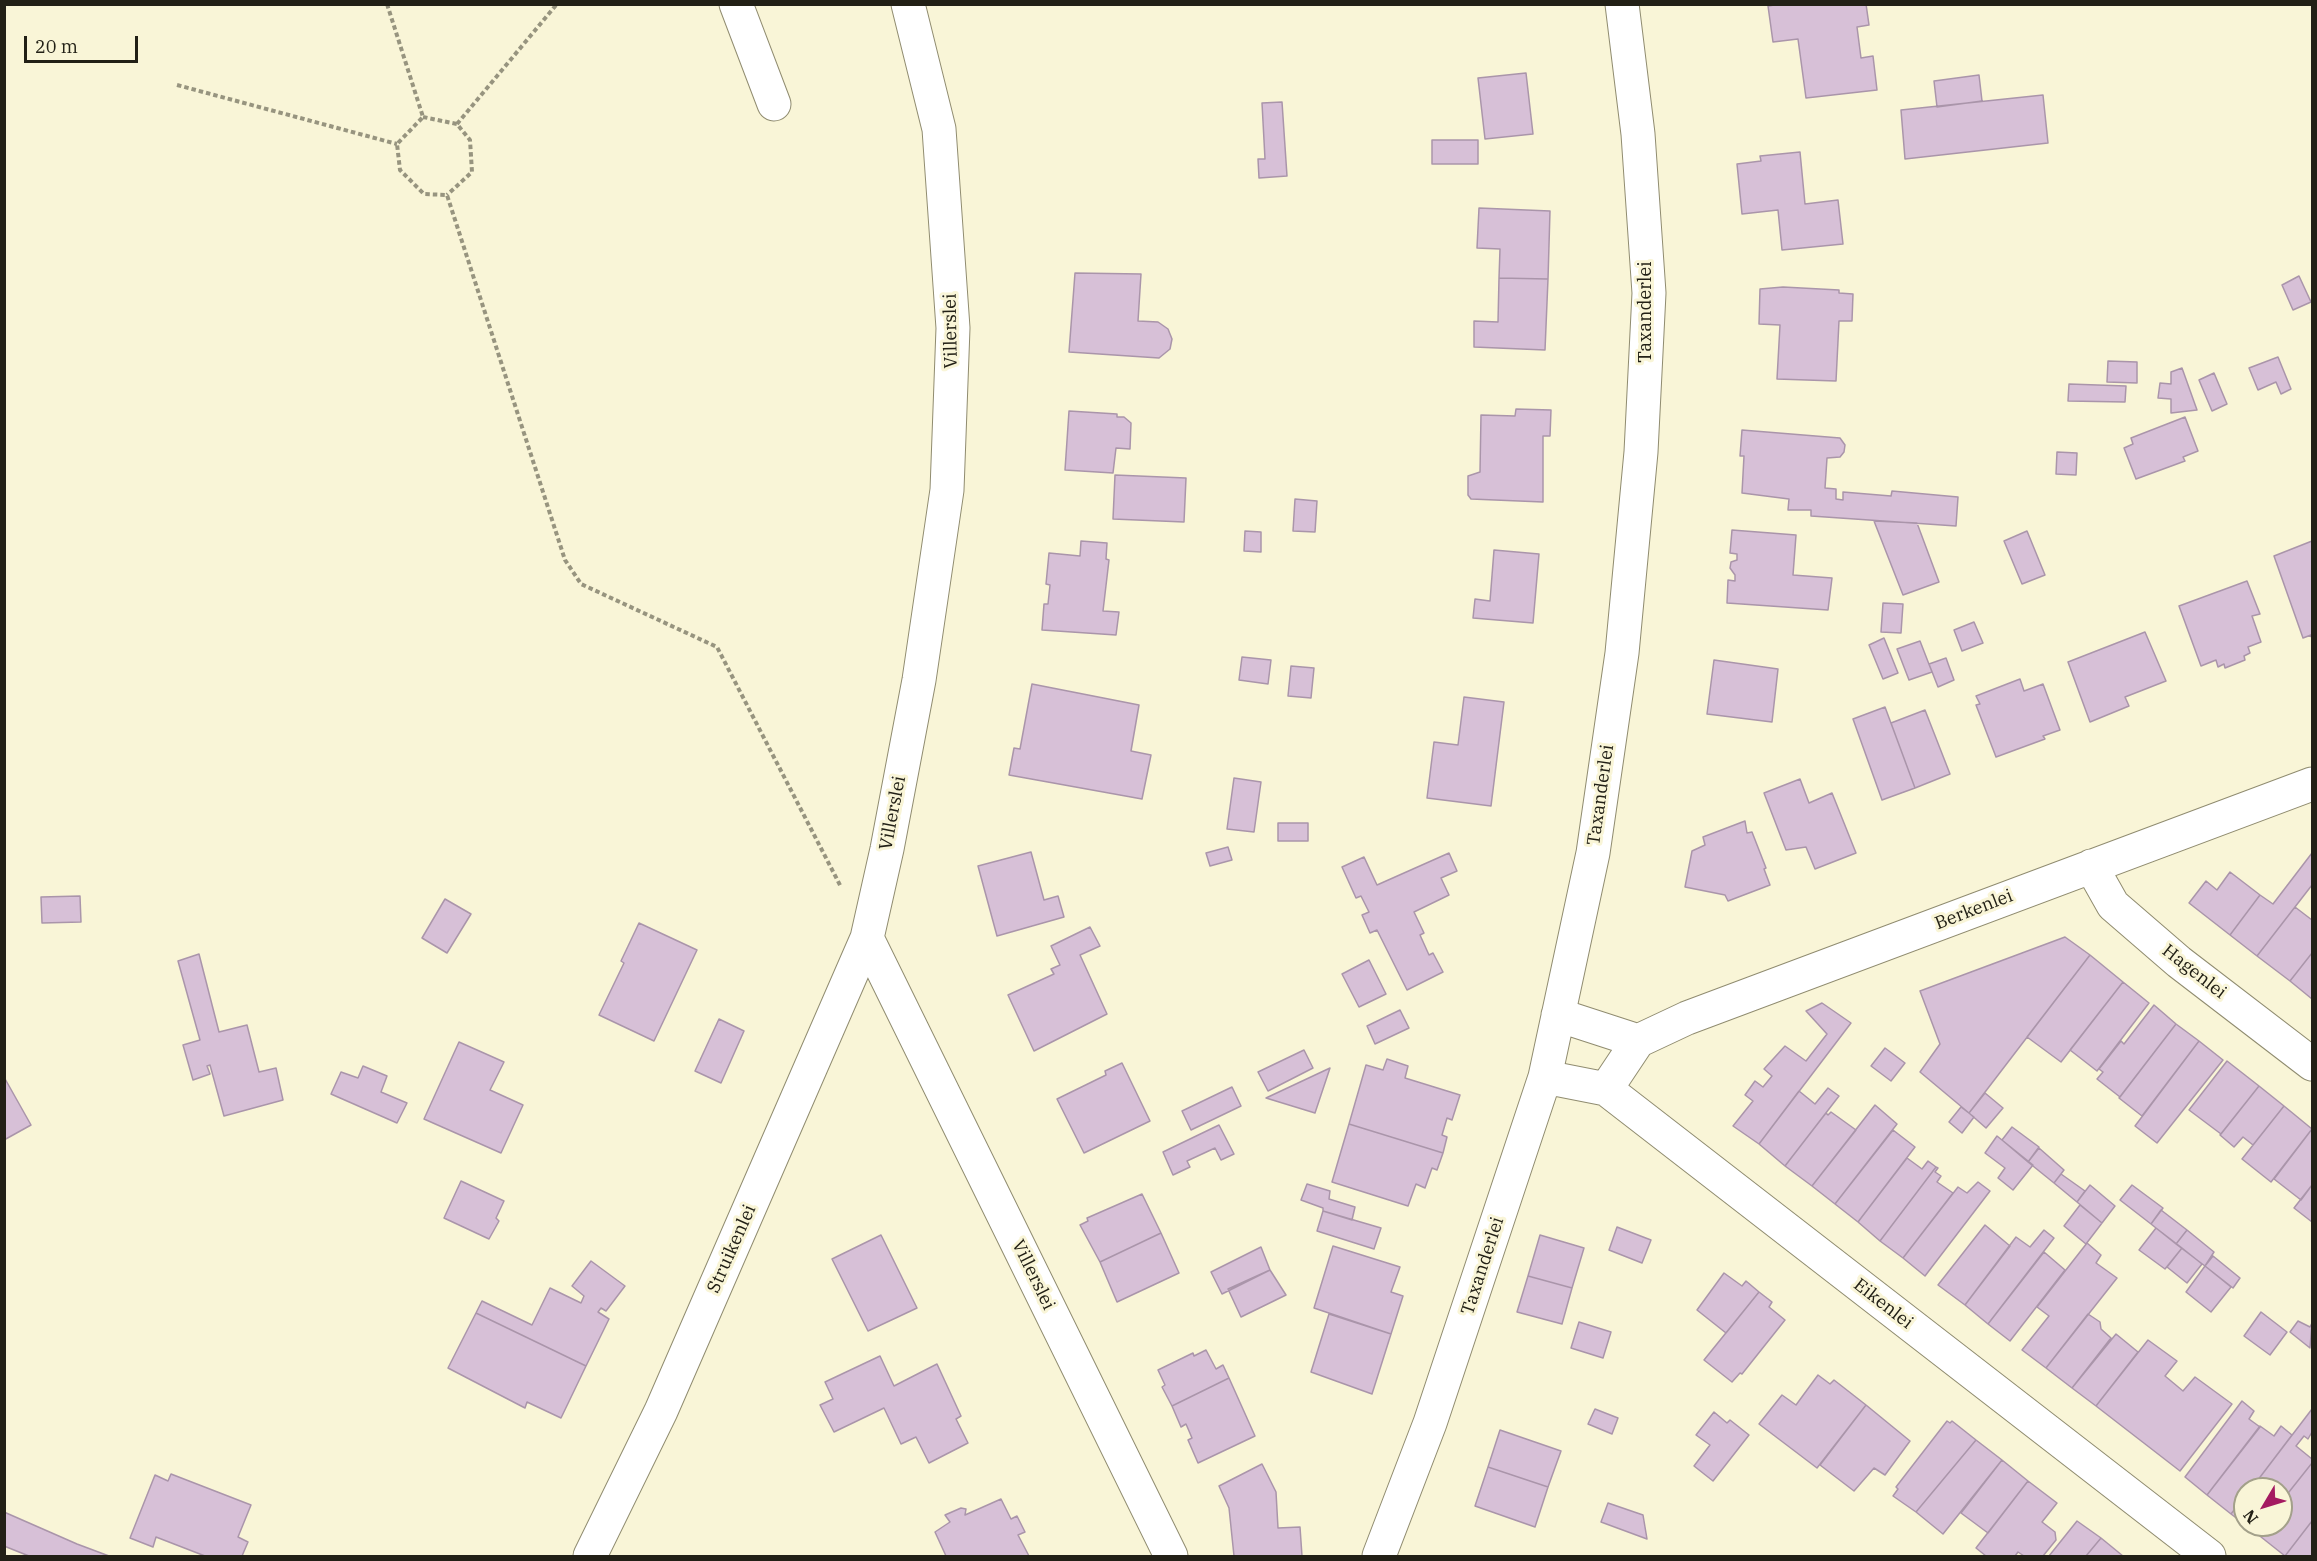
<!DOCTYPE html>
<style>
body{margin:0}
#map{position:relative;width:2317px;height:1561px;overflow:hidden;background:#f9f5d7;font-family:"IBM Plex Serif",serif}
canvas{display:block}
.frame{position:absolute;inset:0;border:6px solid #222016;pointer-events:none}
.north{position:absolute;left:2233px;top:1477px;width:60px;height:60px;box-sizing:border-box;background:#f9f5d7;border:2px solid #a3a08a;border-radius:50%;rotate:232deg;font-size:16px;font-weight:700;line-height:24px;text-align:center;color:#222016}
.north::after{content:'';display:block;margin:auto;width:21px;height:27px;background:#a41a61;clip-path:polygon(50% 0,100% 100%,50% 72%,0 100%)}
.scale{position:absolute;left:24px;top:36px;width:114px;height:27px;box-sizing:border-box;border:3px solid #222016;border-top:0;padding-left:8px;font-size:18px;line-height:21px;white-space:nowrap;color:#222016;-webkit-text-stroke:4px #f9f5d7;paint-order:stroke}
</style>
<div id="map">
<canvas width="2317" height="1561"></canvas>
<div class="frame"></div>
<div class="north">N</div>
<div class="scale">20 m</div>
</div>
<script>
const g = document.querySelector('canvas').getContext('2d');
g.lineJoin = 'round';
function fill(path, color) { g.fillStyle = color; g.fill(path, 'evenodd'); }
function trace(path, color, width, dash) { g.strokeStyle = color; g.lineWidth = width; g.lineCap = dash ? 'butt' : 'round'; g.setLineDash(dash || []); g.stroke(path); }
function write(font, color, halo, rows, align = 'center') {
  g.font = font + ' "IBM Plex Serif",serif'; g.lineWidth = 6; g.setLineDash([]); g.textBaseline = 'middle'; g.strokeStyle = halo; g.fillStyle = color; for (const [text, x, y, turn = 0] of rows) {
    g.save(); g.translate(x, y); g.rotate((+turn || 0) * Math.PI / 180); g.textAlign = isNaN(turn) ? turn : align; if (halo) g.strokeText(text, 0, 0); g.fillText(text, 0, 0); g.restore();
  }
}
const building = new Path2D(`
 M 1781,4 L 1866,4 L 1869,25 L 1857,27 L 1861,58 L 1873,56 L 1877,90 L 1806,98 L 1798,39 L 1773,42 L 1768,6 Z
 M 1526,73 L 1533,134 L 1485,139 L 1478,78 Z
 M 1979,75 L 1982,101 L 1937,107 L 1934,81 Z
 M 2043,95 L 2048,143 L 1905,159 L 1901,110 Z
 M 1282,102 L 1287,176 L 1259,178 L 1258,159 L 1265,159 L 1262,103 Z
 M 1432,140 L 1478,140 L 1478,164 L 1432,164 Z
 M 1800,152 L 1805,204 L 1838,200 L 1843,244 L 1782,250 L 1778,210 L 1742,214 L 1737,164 L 1761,161 L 1760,156 Z
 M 1479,208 L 1550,211 L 1548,279 L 1499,278 L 1500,249 L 1477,248 Z
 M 1075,273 L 1141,274 L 1138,321 L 1158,322 L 1168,329 L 1172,339 L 1170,349 L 1159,358 L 1069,352 Z
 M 2299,276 L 2311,302 L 2293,310 L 2282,285 Z
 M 1499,278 L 1548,279 L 1545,350 L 1474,347 L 1474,321 L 1498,322 Z
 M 1783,287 L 1839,290 L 1839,293 L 1853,294 L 1852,321 L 1839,321 L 1836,381 L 1777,379 L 1780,325 L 1759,324 L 1760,289 Z
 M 2278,357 L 2291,389 L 2281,394 L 2276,382 L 2258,390 L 2249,368 Z
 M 2108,361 L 2137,362 L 2137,383 L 2107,382 Z
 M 2182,368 L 2197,410 L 2171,413 L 2171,399 L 2158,398 L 2160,383 L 2171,384 L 2171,372 Z
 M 2214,373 L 2227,404 L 2212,411 L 2199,380 Z
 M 2069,384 L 2126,386 L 2125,402 L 2068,401 Z
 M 1516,409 L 1551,410 L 1550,436 L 1543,436 L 1543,502 L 1471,499 L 1468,495 L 1468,476 L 1480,472 L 1481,415 L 1515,416 Z
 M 1069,411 L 1117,414 L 1117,417 L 1124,417 L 1131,423 L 1130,449 L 1116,448 L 1113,473 L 1065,470 Z
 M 2185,417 L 2198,451 L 2183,457 L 2185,461 L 2136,479 L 2124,448 L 2133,444 L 2131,438 Z
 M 1742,430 L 1840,438 L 1845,445 L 1844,452 L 1840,457 L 1827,458 L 1825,488 L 1836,489 L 1836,499 L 1843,500 L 1843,492 L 1891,496 L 1892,491 L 1958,497 L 1956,526 L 1811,516 L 1811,510 L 1788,510 L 1789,499 L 1742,493 L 1744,456 L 1740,456 Z
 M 2057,452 L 2077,453 L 2076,475 L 2056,474 Z
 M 1115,475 L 1186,478 L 1184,522 L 1113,519 Z
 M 1295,499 L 1317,501 L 1315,532 L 1293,531 Z
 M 1874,521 L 1917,523 L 1939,582 L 1903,595 Z
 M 1732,530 L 1796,535 L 1793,575 L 1832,578 L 1828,610 L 1727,603 L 1728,580 L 1735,581 L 1735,575 L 1730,568 L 1731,562 L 1737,560 L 1737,554 L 1730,553 Z
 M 1245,531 L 1261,532 L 1261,552 L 1244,551 Z
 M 2027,531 L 2045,575 L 2022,584 L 2004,541 Z
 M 1081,541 L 1107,543 L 1106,559 L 1109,560 L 1103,611 L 1119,612 L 1116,635 L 1042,630 L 1044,604 L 1048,604 L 1050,585 L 1046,584 L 1049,553 L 1080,556 Z
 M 2312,541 L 2312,639 L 2311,635 L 2303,638 L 2274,556 Z
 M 1494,550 L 1539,554 L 1533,623 L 1473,618 L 1475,599 L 1490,601 Z
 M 2247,581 L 2260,614 L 2252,616 L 2261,642 L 2248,647 L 2250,653 L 2244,656 L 2245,660 L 2225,668 L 2224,664 L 2218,667 L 2216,660 L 2201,666 L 2179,606 Z
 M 1883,603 L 1903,604 L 1901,633 L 1881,632 Z
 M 1974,622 L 1983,643 L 1962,651 L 1954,630 Z
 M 2145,632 L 2166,681 L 2125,697 L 2129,706 L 2090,722 L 2068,662 Z
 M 1884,638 L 1898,673 L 1883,679 L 1869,645 Z
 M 1920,641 L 1932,672 L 1909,680 L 1897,649 Z
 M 1242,657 L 1271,660 L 1268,684 L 1239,680 Z
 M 1946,658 L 1954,680 L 1938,687 L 1929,664 Z
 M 1714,660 L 1778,669 L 1772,722 L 1707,714 Z
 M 1291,666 L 1314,668 L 1311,698 L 1288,696 Z
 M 2020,679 L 2024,691 L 2043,684 L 2060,730 L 2043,736 L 2045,739 L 1996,757 L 1976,705 L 1980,704 L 1976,696 Z
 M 1032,684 L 1139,705 L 1131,751 L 1151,755 L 1142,799 L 1009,775 L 1014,748 L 1020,749 Z
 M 1464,697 L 1504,702 L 1491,806 L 1427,798 L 1434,742 L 1458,745 Z
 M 1885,707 L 1915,788 L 1882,800 L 1853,719 Z
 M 1925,710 L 1950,774 L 1915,788 L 1891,723 Z
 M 1234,778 L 1261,782 L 1254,832 L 1227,829 Z
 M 1800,779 L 1809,803 L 1832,793 L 1856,853 L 1815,869 L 1806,847 L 1786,850 L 1764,793 Z
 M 1745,821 L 1747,833 L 1752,832 L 1766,868 L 1764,869 L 1770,885 L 1728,901 L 1725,895 L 1685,887 L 1692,851 L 1705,845 L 1703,837 Z
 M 1278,823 L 1308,823 L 1308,841 L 1278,841 Z
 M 1228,847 L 1232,860 L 1210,866 L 1206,853 Z
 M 1031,852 L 1044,900 L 1058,896 L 1064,917 L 997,936 L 978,866 Z
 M 1449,853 L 1457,871 L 1441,878 L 1449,895 L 1414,912 L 1424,933 L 1420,935 L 1429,955 L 1433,953 L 1443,972 L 1407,990 L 1377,930 L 1370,933 L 1362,915 L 1369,912 L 1361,896 L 1356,898 L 1342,867 L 1364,857 L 1377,885 Z
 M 2312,853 L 2312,885 L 2257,956 L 2230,935 L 2260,895 L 2273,904 Z
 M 2230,872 L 2260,895 L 2230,935 L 2189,903 L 2206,881 L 2217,890 Z
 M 80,896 L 81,922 L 42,923 L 41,897 Z
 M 445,899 L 471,914 L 447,953 L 422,938 Z
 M 2295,907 L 2312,920 L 2312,953 L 2290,981 L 2257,956 Z
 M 639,923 L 697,950 L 654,1041 L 599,1015 L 624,963 L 621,961 Z
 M 1090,927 L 1100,946 L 1080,955 L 1107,1014 L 1034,1051 L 1008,995 L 1054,974 L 1051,969 L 1060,965 L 1051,946 Z
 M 2065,937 L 2090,955 L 1969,1113 L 1920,1072 L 1940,1044 L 1920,991 Z
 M 2312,953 L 2312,999 L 2290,981 Z
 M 199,954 L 219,1032 L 247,1025 L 259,1072 L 276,1068 L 283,1100 L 224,1116 L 210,1065 L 207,1066 L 210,1074 L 193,1080 L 183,1045 L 200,1040 L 178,961 Z
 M 2090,955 L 2123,982 L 2061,1062 L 2027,1037 Z
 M 1369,960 L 1386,994 L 1359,1007 L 1342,974 Z
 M 2123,982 L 2149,1003 L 2097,1071 L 2070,1050 Z
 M 1822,1003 L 1851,1023 L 1759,1144 L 1733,1126 L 1753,1101 L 1745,1095 L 1755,1081 L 1763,1087 L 1772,1076 L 1764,1069 L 1785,1046 L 1806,1061 L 1827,1034 L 1806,1011 Z
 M 2154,1005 L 2176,1024 L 2120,1097 L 2097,1079 L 2103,1072 L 2099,1069 L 2121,1041 L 2124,1044 Z
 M 1400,1010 L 1409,1028 L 1375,1044 L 1367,1026 Z
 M 719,1019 L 744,1031 L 721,1083 L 695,1071 Z
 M 2176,1024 L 2199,1041 L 2142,1116 L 2119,1098 Z
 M 2199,1041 L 2223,1060 L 2157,1143 L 2135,1126 Z
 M 459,1042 L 504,1062 L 490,1090 L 523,1105 L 501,1153 L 424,1119 Z
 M 1885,1048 L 1905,1063 L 1891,1081 L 1871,1066 Z
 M 1304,1050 L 1313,1068 L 1268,1091 L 1258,1072 Z
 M 1387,1059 L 1408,1066 L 1405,1078 L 1460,1095 L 1452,1120 L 1447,1118 L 1442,1135 L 1447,1137 L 1443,1153 L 1349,1124 L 1366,1065 L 1383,1070 Z
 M 2227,1061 L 2259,1086 L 2221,1134 L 2189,1110 Z
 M 1122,1063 L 1150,1121 L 1084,1153 L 1057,1099 L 1106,1075 L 1105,1071 Z
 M 363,1066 L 387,1076 L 381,1092 L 407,1103 L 397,1123 L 331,1094 L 341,1072 L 358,1078 Z
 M 1330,1068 L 1315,1113 L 1266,1098 Z
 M 4,1077 L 31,1125 L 4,1140 Z
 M 2259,1086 L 2284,1106 L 2253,1145 L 2243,1137 L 2234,1147 L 2220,1135 Z
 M 1232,1087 L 1241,1106 L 1191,1130 L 1182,1111 Z
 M 1828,1088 L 1839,1096 L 1785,1166 L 1759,1144 L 1799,1091 L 1815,1104 Z
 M 1985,1093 L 2003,1108 L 1986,1128 L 1969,1113 Z
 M 1875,1105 L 1897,1124 L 1835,1204 L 1812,1186 Z
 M 2284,1106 L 2312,1129 L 2271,1182 L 2242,1159 Z
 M 1961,1107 L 1974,1117 L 1962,1133 L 1949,1122 Z
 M 1831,1112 L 1856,1130 L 1812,1186 L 1785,1166 L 1826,1113 L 1828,1115 Z
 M 1349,1124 L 1443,1153 L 1437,1170 L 1432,1168 L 1425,1188 L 1416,1184 L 1408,1206 L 1332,1182 Z
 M 1219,1125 L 1234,1154 L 1221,1160 L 1215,1148 L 1187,1161 L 1190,1167 L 1173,1175 L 1163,1152 Z
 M 2012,1127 L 2039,1147 L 2028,1162 L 2002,1140 Z
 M 2312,1129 L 2312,1185 L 2301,1200 L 2274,1179 Z
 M 1893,1130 L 1915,1147 L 1858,1222 L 1835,1204 Z
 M 1997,1136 L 2033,1165 L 2013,1190 L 1998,1178 L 2005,1168 L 1985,1153 Z
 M 2039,1148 L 2064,1170 L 2054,1183 L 2028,1162 Z
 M 1907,1158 L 1922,1169 L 1928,1161 L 1936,1167 L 1880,1241 L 1858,1222 Z
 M 1936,1167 L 1938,1168 L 1935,1172 L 1941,1176 L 1937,1182 L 1953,1193 L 1903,1258 L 1880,1241 Z
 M 2061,1174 L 2085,1191 L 2077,1202 L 2054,1183 Z
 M 461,1181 L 504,1201 L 496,1218 L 499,1221 L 489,1239 L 444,1218 Z
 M 1978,1182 L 1990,1191 L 1925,1276 L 1903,1258 L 1958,1187 L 1967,1193 Z
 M 1307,1184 L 1330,1191 L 1329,1199 L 1355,1207 L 1352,1220 L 1323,1211 L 1323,1208 L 1301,1200 Z
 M 2090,1185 L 2115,1206 L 2102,1223 L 2077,1202 Z
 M 2132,1185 L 2163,1208 L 2151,1224 L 2120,1200 Z
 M 2312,1185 L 2312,1222 L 2294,1208 Z
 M 1142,1194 L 1161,1233 L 1100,1262 L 1080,1225 L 1088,1221 L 1087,1218 Z
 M 2080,1205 L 2102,1223 L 2086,1244 L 2064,1226 Z
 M 2161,1210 L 2187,1230 L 2176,1244 L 2151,1224 Z
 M 1323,1211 L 1381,1228 L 1374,1249 L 1317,1231 Z
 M 1985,1225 L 2010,1246 L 1965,1305 L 1938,1285 Z
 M 1617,1227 L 1651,1240 L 1642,1263 L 1609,1250 Z
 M 2156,1228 L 2182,1248 L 2165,1269 L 2139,1250 Z
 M 2044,1230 L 2054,1238 L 1988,1324 L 1965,1305 L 2016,1237 L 2030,1247 Z
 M 2187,1230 L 2214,1252 L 2205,1266 L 2176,1244 Z
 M 1161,1233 L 1179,1273 L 1117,1302 L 1100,1262 Z
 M 881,1235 L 917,1308 L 868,1331 L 832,1259 Z
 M 1540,1235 L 1584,1248 L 1572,1288 L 1528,1276 Z
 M 2087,1243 L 2101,1255 L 2096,1263 L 2117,1278 L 2046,1368 L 2022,1350 L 2049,1316 L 2037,1307 Z
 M 1333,1246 L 1400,1267 L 1391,1292 L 1403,1296 L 1391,1334 L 1314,1308 Z
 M 1261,1247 L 1270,1270 L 1222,1294 L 1211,1272 Z
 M 2182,1248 L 2202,1264 L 2187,1283 L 2167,1267 Z
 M 2044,1252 L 2065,1270 L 2010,1341 L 1988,1324 Z
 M 2213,1256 L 2240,1278 L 2233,1288 L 2205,1266 Z
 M 591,1261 L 625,1286 L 606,1311 L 601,1308 L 598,1312 L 609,1319 L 586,1366 L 476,1313 L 482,1301 L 532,1325 L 550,1288 L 581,1303 L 584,1296 L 572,1286 Z
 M 2205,1266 L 2231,1287 L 2211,1312 L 2186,1292 Z
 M 1270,1270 L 1286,1295 L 1241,1317 L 1228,1289 Z
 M 1724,1273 L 1742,1286 L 1746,1281 L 1759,1292 L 1726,1333 L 1697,1310 Z
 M 1528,1276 L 1572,1288 L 1562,1324 L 1517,1312 Z
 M 1759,1292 L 1772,1302 L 1769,1307 L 1785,1320 L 1742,1374 L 1740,1373 L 1732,1382 L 1704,1360 Z
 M 2261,1312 L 2287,1332 L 2270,1355 L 2244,1336 Z
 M 476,1313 L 586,1366 L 561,1418 L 527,1402 L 525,1408 L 448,1368 Z
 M 1329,1314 L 1391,1334 L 1372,1394 L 1311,1372 Z
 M 2088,1314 L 2100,1322 L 2101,1329 L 2111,1338 L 2072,1388 L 2046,1368 Z
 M 2298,1321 L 2310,1327 L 2312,1323 L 2310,1348 L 2290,1332 Z
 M 1579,1322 L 1611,1332 L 1603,1358 L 1571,1348 Z
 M 2116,1334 L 2138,1352 L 2096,1406 L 2072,1388 Z
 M 2148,1340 L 2177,1361 L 2165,1376 L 2183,1391 L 2195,1377 L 2232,1404 L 2180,1471 L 2096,1406 Z
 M 1206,1350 L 1216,1369 L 1223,1365 L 1229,1378 L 1172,1406 L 1162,1387 L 1165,1385 L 1158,1370 L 1193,1353 L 1194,1356 Z
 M 880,1356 L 894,1386 L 937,1364 L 961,1416 L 956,1419 L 968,1443 L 929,1463 L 916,1437 L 901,1444 L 884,1408 L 834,1432 L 820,1405 L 833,1399 L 825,1382 Z
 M 1818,1375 L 1830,1384 L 1834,1380 L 1866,1405 L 1817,1468 L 1759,1424 L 1782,1395 L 1796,1405 Z
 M 1229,1378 L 1255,1436 L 1198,1463 L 1188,1440 L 1192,1438 L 1186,1424 L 1181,1427 L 1172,1406 Z
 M 2242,1401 L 2254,1411 L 2249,1419 L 2260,1427 L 2207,1495 L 2185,1477 Z
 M 1866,1405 L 1910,1441 L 1885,1475 L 1874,1468 L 1854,1491 L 1820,1465 Z
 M 1595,1409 L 1618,1418 L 1612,1434 L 1588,1424 Z
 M 2312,1409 L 2312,1432 L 2308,1439 L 2304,1436 L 2296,1446 L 2312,1459 L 2312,1463 L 2281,1502 L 2281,1489 L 2251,1489 Z
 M 1714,1412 L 1727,1423 L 1730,1420 L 1749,1435 L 1713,1481 L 1694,1466 L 1710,1445 L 1696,1435 Z
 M 1947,1421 L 1950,1423 L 1952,1421 L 1976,1440 L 1916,1512 L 1893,1496 L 1898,1489 L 1896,1487 Z
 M 2260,1426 L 2274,1436 L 2281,1426 L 2292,1435 L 2251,1489 L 2245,1489 L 2245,1496 L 2231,1514 L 2207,1495 Z
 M 1500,1430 L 1561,1451 L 1548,1487 L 1488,1467 Z
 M 1976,1440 L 2002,1460 L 1943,1534 L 1916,1512 Z
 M 2002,1460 L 2028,1481 L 1988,1533 L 1961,1513 Z
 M 2312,1463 L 2312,1521 L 2285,1556 L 2256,1533 L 2263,1525 L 2281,1525 L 2281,1502 Z
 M 1262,1464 L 1276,1492 L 1278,1528 L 1300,1527 L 1302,1556 L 1234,1556 L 1229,1508 L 1219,1486 Z
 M 1488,1467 L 1548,1487 L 1535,1527 L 1475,1506 Z
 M 171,1474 L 251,1505 L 238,1537 L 248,1542 L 242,1556 L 205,1556 L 156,1537 L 153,1547 L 130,1538 L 155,1475 L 168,1481 Z
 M 2028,1481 L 2057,1503 L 2042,1522 L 2055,1532 L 2056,1540 L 2043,1556 L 2024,1556 L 2018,1552 L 2015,1556 L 1986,1556 L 1976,1548 Z
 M 2245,1496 L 2245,1525 L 2263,1525 L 2256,1533 L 2231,1514 Z
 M 1001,1499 L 1011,1519 L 1017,1516 L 1025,1532 L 1018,1535 L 1029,1556 L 946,1556 L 935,1532 L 950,1522 L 945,1515 L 961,1508 L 966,1509 L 965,1515 Z
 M 1608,1503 L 1643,1515 L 1647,1539 L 1601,1522 Z
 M 4,1512 L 77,1544 L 109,1556 L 29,1556 L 4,1546 Z
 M 2077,1521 L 2101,1538 L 2086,1556 L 2049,1556 Z
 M 2312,1521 L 2312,1556 L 2285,1556 Z
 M 2101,1538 L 2123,1556 L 2086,1556 Z`);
fill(building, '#d7c0d7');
trace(building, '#aa95aa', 1.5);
const minor = new Path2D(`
 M 736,4 L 774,104
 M 2091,866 L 2113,905 L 2179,962 L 2312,1064
 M 867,938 L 1171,1556
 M 1558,1015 L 1638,1041
 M 1545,1077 L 1606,1089 L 2209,1556
 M 1606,1089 L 1638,1041 L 1687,1018 L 2312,784
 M 590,1556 L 661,1411 L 867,938 L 887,849 L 919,680 L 947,490 L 953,328 L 939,129 L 908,4
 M 1379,1556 L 1430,1423 L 1545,1077 L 1593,853 L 1622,653 L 1641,452 L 1649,293 L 1638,134 L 1622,4`);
trace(minor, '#908c70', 35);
trace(new Path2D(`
 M 387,4 L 423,117 L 397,144 L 400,170 L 424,194 L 447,195 L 565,560 L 581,584 L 717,647 L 841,887
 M 177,85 L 397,144
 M 423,117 L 457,124 L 470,140 L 472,172 L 447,195
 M 457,124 L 557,4`), '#97947f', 4, [4.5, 3]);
trace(minor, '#fff', 33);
write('18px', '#222016', '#f9f5d7', [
 ["Taxanderlei",1646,312,-90],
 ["Villerslei",951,331,-91],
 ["Taxanderlei",1601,795,-82],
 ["Villerslei",893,813,-79],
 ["Berkenlei",1974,910,-21],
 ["Hagenlei",2194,972,38],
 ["Struikenlei",732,1249,-66],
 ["Taxanderlei",1483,1266,-72],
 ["Villerslei",1033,1275,64],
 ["Eikenlei",1883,1304,38]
]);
</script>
